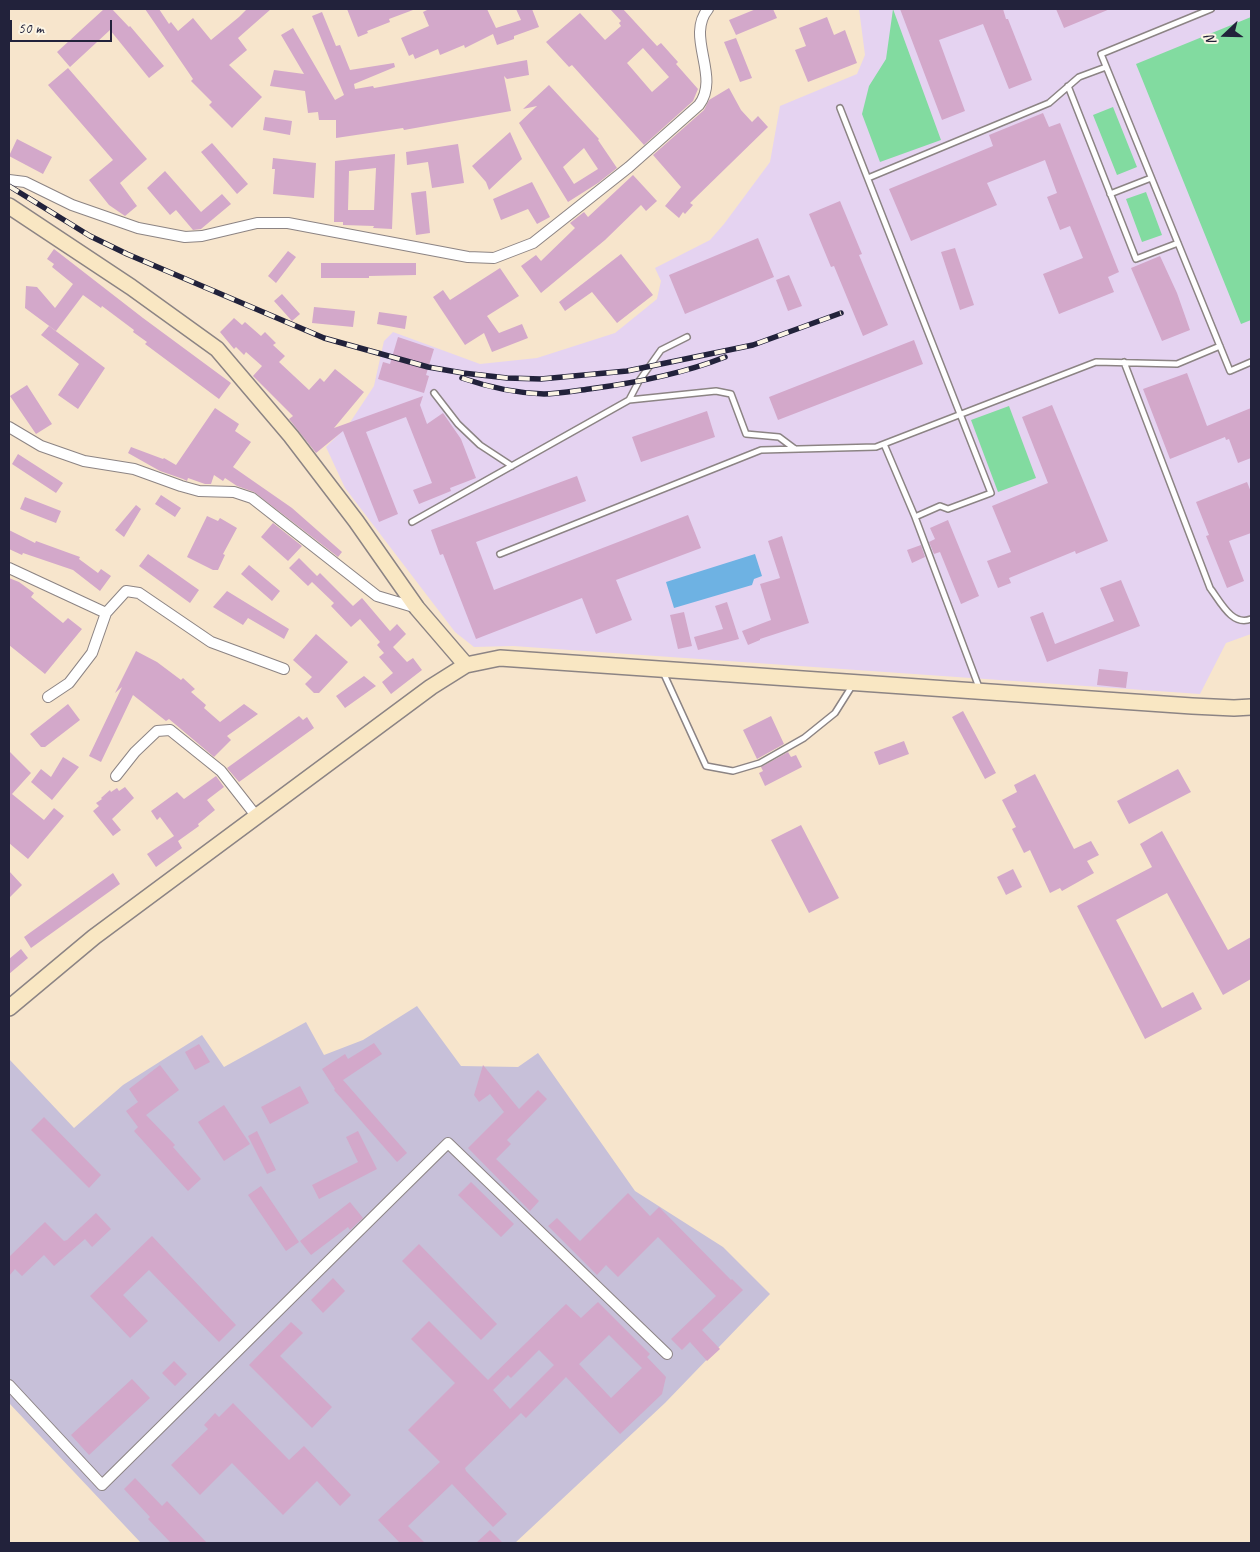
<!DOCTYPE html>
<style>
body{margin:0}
#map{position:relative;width:1260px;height:1552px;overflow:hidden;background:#f7e5cc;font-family:Caveat,sans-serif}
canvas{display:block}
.frame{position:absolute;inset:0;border:10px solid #22223b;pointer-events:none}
.north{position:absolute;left:1200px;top:10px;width:50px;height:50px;-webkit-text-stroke:4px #fcf5e5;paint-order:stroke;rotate:249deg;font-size:14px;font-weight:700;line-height:20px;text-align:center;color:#22223b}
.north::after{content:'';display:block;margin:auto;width:18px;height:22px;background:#22223b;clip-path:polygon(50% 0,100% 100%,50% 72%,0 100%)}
.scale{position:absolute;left:10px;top:20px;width:102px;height:22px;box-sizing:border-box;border:2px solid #22223b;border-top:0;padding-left:6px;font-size:15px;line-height:18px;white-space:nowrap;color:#22223b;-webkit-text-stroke:4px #fcf5e5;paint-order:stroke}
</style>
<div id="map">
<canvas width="1260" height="1552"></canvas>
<div class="frame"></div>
<div class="north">N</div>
<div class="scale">50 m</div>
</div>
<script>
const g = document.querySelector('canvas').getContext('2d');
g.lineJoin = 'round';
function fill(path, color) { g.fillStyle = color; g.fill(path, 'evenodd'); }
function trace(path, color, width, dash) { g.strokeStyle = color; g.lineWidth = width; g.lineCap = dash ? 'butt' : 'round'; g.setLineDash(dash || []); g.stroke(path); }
fill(new Path2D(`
 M 859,9 L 1251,9 L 1251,634 L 1226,643 L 1200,694 L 513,646 L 474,647 L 455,632 L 345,488 L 326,447 L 349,424 L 374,386 L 384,341 L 393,332 L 480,364 L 537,358 L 615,333 L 657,299 L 661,281 L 655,268 L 710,240 L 724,224 L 770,162 L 780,106 L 857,74 L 865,55 Z`), '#e5d3f1');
fill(new Path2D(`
 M 417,1006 L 461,1066 L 518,1067 L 538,1053 L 635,1191 L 723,1247 L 770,1294 L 665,1403 L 515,1543 L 141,1543 L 9,1403 L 9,1059 L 74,1128 L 123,1085 L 202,1035 L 224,1067 L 306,1022 L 324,1055 L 363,1040 Z`), '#c7c0d9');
fill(new Path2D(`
 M 893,9 L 941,140 L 880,162 L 862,114 L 869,86 L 886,59 Z
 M 1251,17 L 1251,320 L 1241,324 L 1136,64 Z
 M 1113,107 L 1137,167 L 1117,175 L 1093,115 Z
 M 1146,192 L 1162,235 L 1142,242 L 1126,199 Z
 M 1009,406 L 1036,478 L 998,492 L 971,420 Z`), '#82dba0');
fill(new Path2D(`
 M 755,554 L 762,576 L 754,579 L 752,585 L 674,608 L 666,582 Z`), '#6eb2e3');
fill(new Path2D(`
 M 104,9 L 112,9 L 129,27 L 130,26 L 164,66 L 149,78 L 110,30 L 70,67 L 57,52 Z
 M 145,9 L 159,9 L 169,24 L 171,22 L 178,31 L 193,18 L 211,40 L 239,17 L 247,9 L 271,9 L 238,38 L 247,50 L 229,65 L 262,97 L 232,128 L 209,105 L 212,102 L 191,81 L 193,79 Z
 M 347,9 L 413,9 L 413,10 L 389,19 L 390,22 L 367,31 L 368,33 L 358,37 Z
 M 429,9 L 487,9 L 496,28 L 521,20 L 516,9 L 532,9 L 539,27 L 514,36 L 514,39 L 497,45 L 493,34 L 465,48 L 464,45 L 440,55 L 438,49 L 415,59 L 413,54 L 409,56 L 401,38 L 429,26 L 423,12 Z
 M 610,9 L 623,9 L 657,46 L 661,43 L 678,62 L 676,64 L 698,89 L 693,101 L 644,145 L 572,65 L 569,67 L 546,42 L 580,13 L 605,40 L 621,26 L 619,23 L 621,21 ZM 643,48 L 669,77 L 652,92 L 627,63 Z
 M 756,9 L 773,9 L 777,18 L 736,35 L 729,20 Z
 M 900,9 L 1003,9 L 1006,19 L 1008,19 L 1032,80 L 1009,89 L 983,24 L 939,40 L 965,111 L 942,120 Z
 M 1056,9 L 1110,9 L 1064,28 Z
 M 322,12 L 336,46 L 340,45 L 350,70 L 394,63 L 395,67 L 354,84 L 355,89 L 373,86 L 374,88 L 527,60 L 529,75 L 507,79 L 504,76 L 511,111 L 404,130 L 403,128 L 336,138 L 336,120 L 319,120 L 318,112 L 308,113 L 305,91 L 270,86 L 274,70 L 304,74 L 281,35 L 293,28 L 335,100 L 344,95 L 312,16 Z
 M 827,17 L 834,35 L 845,30 L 857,63 L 808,82 L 795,50 L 806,46 L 799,28 Z
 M 736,38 L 752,78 L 740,82 L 724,42 Z
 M 68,68 L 147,159 L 120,183 L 137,206 L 125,216 L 109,205 L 89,180 L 113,160 L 48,85 Z
 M 549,85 L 599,139 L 598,140 L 617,168 L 598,183 L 568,202 L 519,123 L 537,106 L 523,109 ZM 584,148 L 598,169 L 574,184 L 563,167 Z
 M 729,88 L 741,110 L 752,122 L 758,116 L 768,127 L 690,203 L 693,205 L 685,214 L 683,212 L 679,218 L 665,206 L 681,187 L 653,155 L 704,110 L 709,100 Z
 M 1043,113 L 1049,127 L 1060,123 L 1119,272 L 1108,277 L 1114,292 L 1059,314 L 1043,274 L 1083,258 L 1070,226 L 1060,230 L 1047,197 L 1057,193 L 1045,160 L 987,183 L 997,205 L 911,241 L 889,189 L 993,146 L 989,135 Z
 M 265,117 L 292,121 L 290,135 L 263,130 Z
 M 510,132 L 522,159 L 489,190 L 486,182 L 472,166 Z
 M 17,139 L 52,157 L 43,174 L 9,156 Z
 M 212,143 L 248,184 L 237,194 L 201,152 Z
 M 458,144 L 464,183 L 432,188 L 428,162 L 407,165 L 406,152 Z
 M 395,154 L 392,229 L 373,228 L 374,226 L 343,225 L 343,222 L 334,222 L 335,161 ZM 376,168 L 374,210 L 348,210 L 349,171 Z
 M 273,158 L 316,163 L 314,198 L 273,194 L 275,169 L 272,169 Z
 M 165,171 L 201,212 L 222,194 L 231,204 L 201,229 L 193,230 L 176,210 L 170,215 L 147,188 Z
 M 633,175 L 657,201 L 646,211 L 641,205 L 605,240 L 541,293 L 521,266 L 536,255 L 541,261 L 575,228 L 570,223 L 584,212 L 588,217 Z
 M 532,182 L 550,217 L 537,224 L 528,209 L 501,220 L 493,199 Z
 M 426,191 L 430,233 L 416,235 L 411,193 Z
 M 840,201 L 862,254 L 859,255 L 888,325 L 863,336 L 834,266 L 831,267 L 809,214 Z
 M 758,238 L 774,277 L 685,314 L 669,275 Z
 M 955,248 L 974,305 L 960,310 L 941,252 Z
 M 54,249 L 143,318 L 231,383 L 219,399 L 145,344 L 147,342 L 133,332 L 134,330 L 102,306 L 101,308 L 83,295 L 56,331 L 25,308 L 26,286 L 37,287 L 55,308 L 73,284 L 52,267 L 54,264 L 47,259 Z
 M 288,251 L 296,257 L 276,283 L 268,276 Z
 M 621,254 L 653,295 L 617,323 L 592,292 L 565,311 L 559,302 Z
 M 1160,256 L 1177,293 L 1190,330 L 1162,341 L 1131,268 Z
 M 321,263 L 416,263 L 416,275 L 369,276 L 369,278 L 321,278 Z
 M 500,268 L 519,296 L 487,316 L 499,333 L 522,324 L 528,338 L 492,352 L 484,333 L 465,345 L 433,297 L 443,290 L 450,300 Z
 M 789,275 L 802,306 L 788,311 L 776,280 Z
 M 282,294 L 300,314 L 292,321 L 274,301 Z
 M 314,307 L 355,311 L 353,327 L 312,323 Z
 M 379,312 L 407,316 L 405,329 L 377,324 Z
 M 234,318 L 242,325 L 245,322 L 261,336 L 265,332 L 276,343 L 273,345 L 285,356 L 279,362 L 309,390 L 320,378 L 324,382 L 335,369 L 364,392 L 334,428 L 423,396 L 420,405 L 427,424 L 443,413 L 461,439 L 476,478 L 450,488 L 451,491 L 419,504 L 413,490 L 432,483 L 406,417 L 366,432 L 398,514 L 379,522 L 343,431 L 316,453 L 289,419 L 293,416 L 253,376 L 262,366 L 246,352 L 244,355 L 236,347 L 234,349 L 220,332 Z
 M 49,326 L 105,368 L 78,409 L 58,395 L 79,364 L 41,335 Z
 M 398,337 L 434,349 L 426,375 L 429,376 L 424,393 L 378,379 L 383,362 L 390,364 Z
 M 914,340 L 923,364 L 778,420 L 769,397 Z
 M 1187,373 L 1207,426 L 1251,408 L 1251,458 L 1238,463 L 1229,439 L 1226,440 L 1225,437 L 1170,459 L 1143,389 Z
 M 27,385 L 52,424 L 36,434 L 10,396 Z
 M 1052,405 L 1108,541 L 1076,554 L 1075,551 L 1009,578 L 1011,583 L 998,588 L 987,561 L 1011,552 L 992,506 L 1048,483 L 1022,417 Z
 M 215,408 L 239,424 L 235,431 L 251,442 L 233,467 L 292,508 L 342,552 L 338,557 L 254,492 L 237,486 L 225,478 L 223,481 L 214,475 L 211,484 L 205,484 L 188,478 L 187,481 L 183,479 L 160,471 L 128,453 L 131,447 L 163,459 L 164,458 L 176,465 Z
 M 707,411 L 715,437 L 641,462 L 632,437 Z
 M 18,454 L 63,483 L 56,493 L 12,464 Z
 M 577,476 L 586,501 L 476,542 L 494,590 L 688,515 L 701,548 L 616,580 L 632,620 L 596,634 L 582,598 L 476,639 L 443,554 L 440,555 L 431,530 Z
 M 1247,482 L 1251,492 L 1251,533 L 1229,541 L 1244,581 L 1227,588 L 1206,536 L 1209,535 L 1196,502 Z
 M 161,495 L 181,508 L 175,517 L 155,504 Z
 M 25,497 L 61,511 L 56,523 L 20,509 Z
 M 136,505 L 141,509 L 124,537 L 115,530 Z
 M 207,516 L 218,521 L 220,518 L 237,528 L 223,554 L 225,555 L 218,570 L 213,570 L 187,557 Z
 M 948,520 L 979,596 L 961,604 L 940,552 L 934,554 L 929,542 L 935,539 L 930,528 Z
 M 273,523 L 302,546 L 288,561 L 261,537 Z
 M 9,530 L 35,543 L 36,541 L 80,557 L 79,559 L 98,573 L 101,569 L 111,576 L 100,591 L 73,570 L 23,553 L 22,555 L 9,549 Z
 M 782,536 L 809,623 L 760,639 L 760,640 L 748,645 L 742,631 L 771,620 L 760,584 L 780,578 L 768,541 Z
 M 921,545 L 925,557 L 912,563 L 907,550 Z
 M 148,554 L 199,590 L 190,603 L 139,566 Z
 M 299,558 L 317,576 L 320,573 L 353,606 L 362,598 L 390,631 L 397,624 L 406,634 L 393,647 L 407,662 L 413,658 L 422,670 L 391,694 L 382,682 L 393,673 L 379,657 L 384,653 L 377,645 L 380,642 L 360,619 L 351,627 L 331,606 L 334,603 L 312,582 L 308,586 L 289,568 Z
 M 249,565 L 280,591 L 272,601 L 241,574 Z
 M 9,578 L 19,582 L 34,593 L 31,597 L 63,623 L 68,618 L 82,629 L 45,674 L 9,645 Z
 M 1121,580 L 1140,626 L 1047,662 L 1030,617 L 1043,612 L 1055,644 L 1114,621 L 1100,588 Z
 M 227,591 L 289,629 L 284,639 L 248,618 L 243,625 L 213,607 Z
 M 727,602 L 739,639 L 698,650 L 694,637 L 723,629 L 715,606 Z
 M 684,612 L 692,646 L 678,649 L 670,615 Z
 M 316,634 L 348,662 L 319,693 L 314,693 L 305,684 L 312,677 L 293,660 Z
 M 136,651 L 157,662 L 181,680 L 183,678 L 195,689 L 191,692 L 206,705 L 204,708 L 220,722 L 244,704 L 258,714 L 227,736 L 231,740 L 214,757 L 169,719 L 166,721 L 133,695 L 101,762 L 89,756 L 122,687 L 115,693 Z
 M 1099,669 L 1128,672 L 1126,688 L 1097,685 Z
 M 364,676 L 376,686 L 345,708 L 336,696 Z
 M 68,704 L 80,720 L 45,747 L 41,747 L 30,734 Z
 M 963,711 L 996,773 L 985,779 L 952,717 Z
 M 299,716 L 303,720 L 307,717 L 314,728 L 239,782 L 227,768 Z
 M 771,716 L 784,744 L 757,759 L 743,730 Z
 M 904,741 L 909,754 L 879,765 L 874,752 Z
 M 9,751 L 31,773 L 12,794 L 44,820 L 54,808 L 64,816 L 28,859 L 9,843 Z
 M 788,752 L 791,757 L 796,755 L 802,767 L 765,786 L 759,773 L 763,771 L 761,767 Z
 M 63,757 L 79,767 L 52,800 L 31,782 L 41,769 L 51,777 Z
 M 1178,769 L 1191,792 L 1129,824 L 1117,801 Z
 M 1035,774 L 1074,849 L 1091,841 L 1099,855 L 1087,861 L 1094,873 L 1062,891 L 1060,888 L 1050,893 L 1030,850 L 1024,853 L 1012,829 L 1016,827 L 1002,800 L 1017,792 L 1014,785 Z
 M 216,776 L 224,787 L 207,800 L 215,810 L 198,824 L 199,826 L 178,841 L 182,848 L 156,867 L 147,854 L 174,836 L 160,817 L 157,820 L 151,811 L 177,792 L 184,799 Z
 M 125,787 L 134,798 L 112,819 L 121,830 L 113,836 L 93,811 L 99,806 L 96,803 L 102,799 L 101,798 L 110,790 L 111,792 L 117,788 L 119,791 Z
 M 801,825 L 839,898 L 809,913 L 771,840 Z
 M 1162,831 L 1228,950 L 1251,937 L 1251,979 L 1223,995 L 1167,893 L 1116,920 L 1162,1008 L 1193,992 L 1202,1009 L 1145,1039 L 1077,906 L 1152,867 L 1140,844 Z
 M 1013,869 L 1022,887 L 1006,895 L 997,877 Z
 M 9,871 L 22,885 L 9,898 Z
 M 113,873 L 120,884 L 31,948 L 24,937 Z
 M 21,949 L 28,958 L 9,974 L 9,959 Z
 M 374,1043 L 382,1054 L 343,1080 L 407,1153 L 397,1162 L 334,1090 L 335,1089 L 322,1069 L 345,1054 L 348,1059 Z
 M 199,1044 L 210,1062 L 195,1070 L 185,1052 Z
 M 160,1065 L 179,1090 L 146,1115 L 175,1145 L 173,1147 L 201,1179 L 188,1191 L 134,1131 L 138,1127 L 126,1111 L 138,1102 L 129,1089 Z
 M 483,1065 L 519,1109 L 538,1090 L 547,1099 L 507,1140 L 511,1144 L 496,1159 L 539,1201 L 530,1211 L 468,1148 L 504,1112 L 490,1094 L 479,1102 L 474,1095 Z
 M 300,1086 L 309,1103 L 270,1124 L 261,1107 Z
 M 224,1105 L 250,1144 L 224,1161 L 198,1122 Z
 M 44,1117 L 101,1175 L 89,1188 L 31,1130 Z
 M 257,1131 L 276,1170 L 267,1174 L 248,1136 Z
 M 358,1131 L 377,1169 L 319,1199 L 312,1185 L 358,1162 L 346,1137 Z
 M 471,1182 L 514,1224 L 501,1237 L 458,1195 Z
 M 261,1186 L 299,1242 L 286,1251 L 248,1195 Z
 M 628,1193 L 650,1216 L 659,1207 L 731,1280 L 732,1279 L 743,1290 L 702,1330 L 720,1349 L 707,1361 L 690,1342 L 682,1350 L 671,1339 L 716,1296 L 658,1237 L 618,1277 L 606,1265 L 597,1275 L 548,1226 L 557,1218 L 580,1241 Z
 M 350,1202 L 363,1218 L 350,1230 L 348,1227 L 311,1255 L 300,1241 Z
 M 96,1213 L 111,1229 L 92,1247 L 85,1239 L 54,1266 L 44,1255 L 22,1276 L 15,1269 L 9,1276 L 9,1257 L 45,1222 L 64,1241 L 67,1240 Z
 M 152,1236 L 236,1325 L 219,1342 L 149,1270 L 123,1295 L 148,1321 L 130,1338 L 90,1296 Z
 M 419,1244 L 497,1324 L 481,1340 L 402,1261 Z
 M 333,1278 L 345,1291 L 323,1313 L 311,1300 Z
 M 598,1302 L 650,1354 L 647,1357 L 666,1377 L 662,1394 L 620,1434 L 566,1377 L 526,1418 L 521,1413 L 465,1468 L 466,1471 L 507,1514 L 493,1527 L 452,1484 L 408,1526 L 425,1543 L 400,1543 L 378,1520 L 440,1462 L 408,1430 L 455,1383 L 411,1339 L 429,1321 L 488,1380 L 566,1304 L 581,1318 ZM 609,1335 L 642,1368 L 611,1398 L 579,1364 ZM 539,1350 L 554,1365 L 510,1409 L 493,1390 L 508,1375 L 511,1378 Z
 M 291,1322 L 303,1333 L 280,1356 L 332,1407 L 312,1428 L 249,1365 Z
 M 174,1361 L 187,1374 L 175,1386 L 162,1373 Z
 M 132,1379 L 150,1398 L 89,1455 L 71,1435 Z
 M 233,1403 L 289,1460 L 304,1446 L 351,1495 L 340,1506 L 317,1481 L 283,1515 L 232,1463 L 200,1495 L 171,1465 L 208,1429 L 204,1425 L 215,1413 L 219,1417 Z
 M 135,1478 L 162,1506 L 167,1501 L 207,1543 L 171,1543 L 148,1519 L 150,1517 L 124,1489 Z
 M 490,1530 L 503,1543 L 476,1543 Z`), '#d3a8ca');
const lane = new Path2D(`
 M 1211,9 L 1101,54 L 1230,371 L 1251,362
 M 1068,86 L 1136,259 L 1178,243
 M 840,108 L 991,493 L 948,509 L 940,506 L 915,517 L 884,444
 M 868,178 L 1049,103 L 1079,77 L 1106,67
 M 1110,194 L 1151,178
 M 1124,362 L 1210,588 C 1220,601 1232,627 1251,619
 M 434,393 L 458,424 L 480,445 L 512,466
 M 629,400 L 639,381 L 661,350 L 687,337
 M 915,517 L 980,690
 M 412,522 L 629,400 L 716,391 L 731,394 L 746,434 L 779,437 L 795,449
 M 500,554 L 761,450 L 876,447 L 1096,362 L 1177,364 L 1220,346
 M 663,672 L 706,766 L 733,771 L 760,763 L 804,738 L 835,713 L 852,686`);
const street = new Path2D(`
 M 9,180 L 25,182 L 72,205 L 138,228 L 185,237 L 202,236 L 257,223 L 288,223 L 468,257 L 494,258 L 533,243 L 629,167 L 699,105 C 721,76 685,37 708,9
 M 9,427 L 41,446 L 84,461 L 134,469 L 181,486 L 199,491 L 234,492 L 252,498 L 377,596 L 417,608
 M 9,568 L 106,613
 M 48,697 L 69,683 L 92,653 L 106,613 L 126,591 L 139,593 L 211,642 L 284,669
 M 116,776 L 135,752 L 157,731 L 170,730 L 221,771 L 257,817
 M 9,1385 L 102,1485 L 448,1143 L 667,1354`);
const secondary = new Path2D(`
 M 9,206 L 131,287 L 217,349 L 291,436 L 356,521 L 417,608 L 466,665
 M 9,1008 L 94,937 L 431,687 L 466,665 L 500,658 L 1192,706 L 1234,708 L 1251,707`);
trace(lane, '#8c8484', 8);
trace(street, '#8c8484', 12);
trace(secondary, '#8c8484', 18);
trace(lane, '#fff', 5);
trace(street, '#fff', 10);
trace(secondary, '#f9e7c3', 15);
const rail = new Path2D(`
 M 9,186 L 90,236 L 127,254 L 324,338 L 428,367 L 463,373 L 507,378 L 541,379 L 627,371 L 753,345 L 841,313
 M 462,378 C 488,387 515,393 544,394 C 558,394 574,391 589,389 C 635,383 682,374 725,357`);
trace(rail, '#22223b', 5.5);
trace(rail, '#fcf5e5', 4, [11]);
</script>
